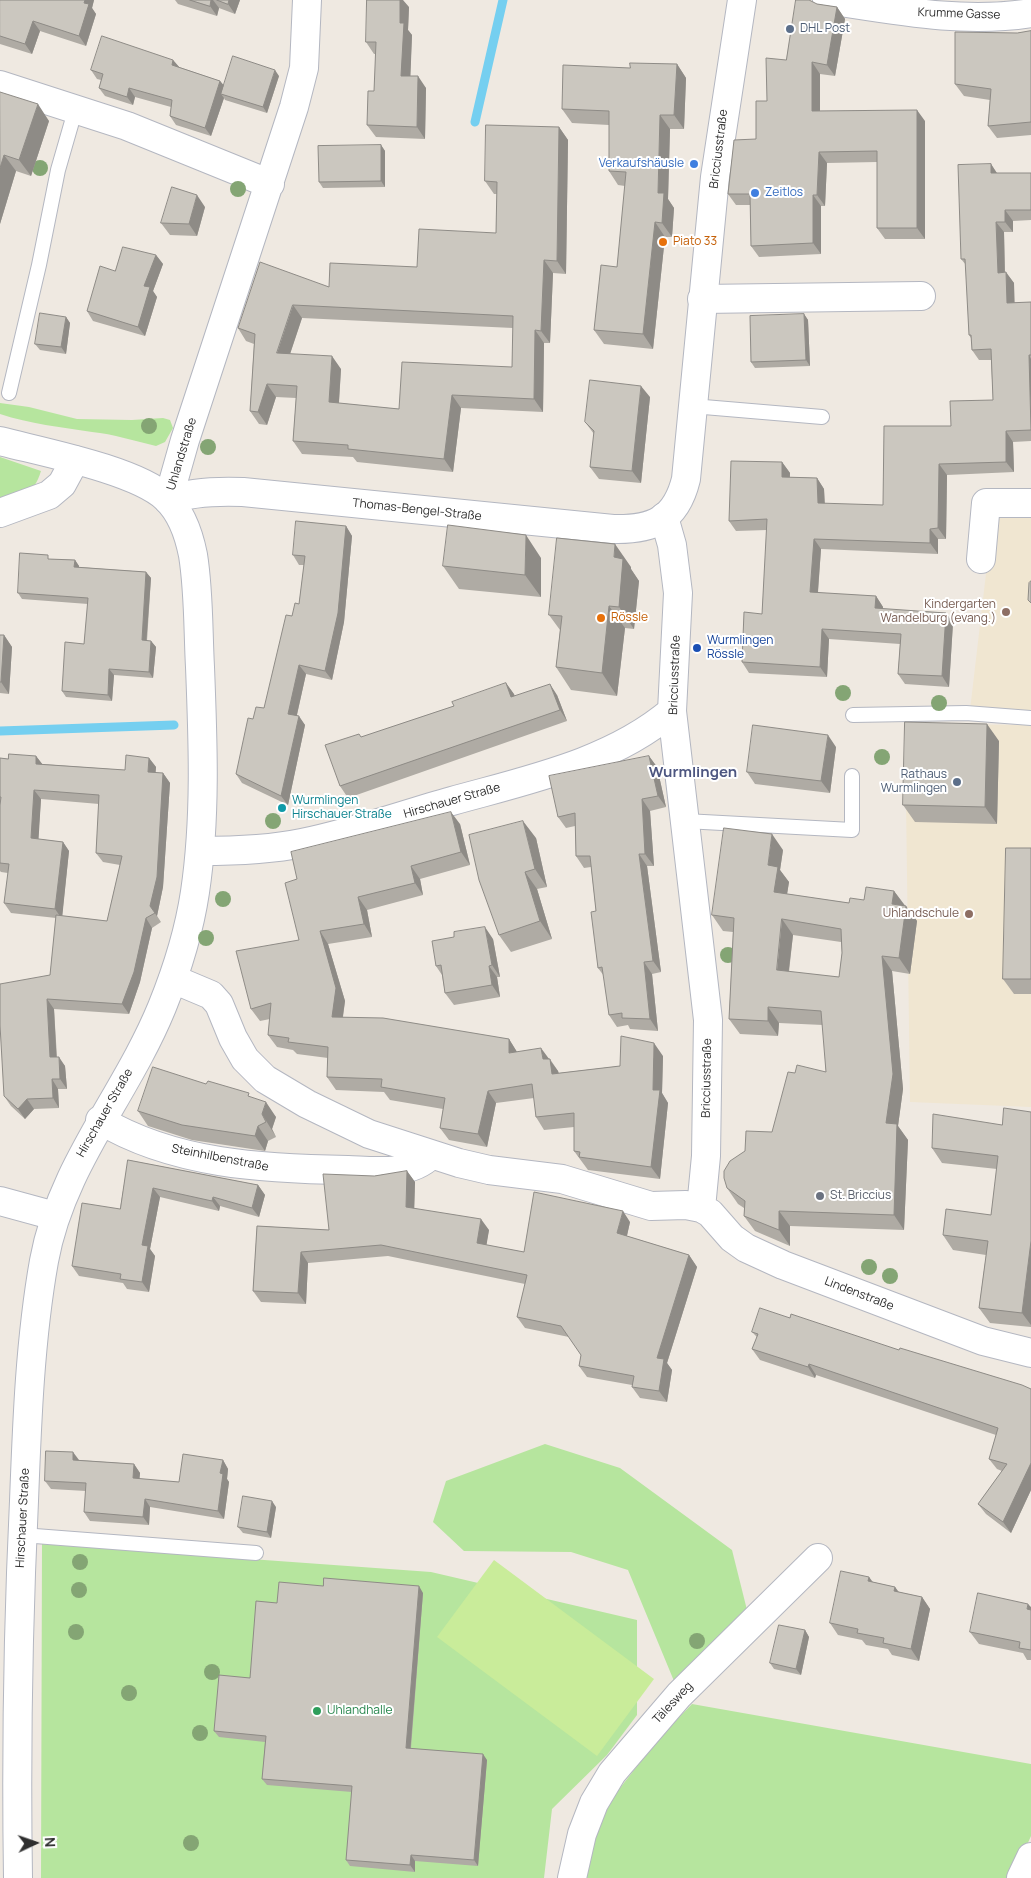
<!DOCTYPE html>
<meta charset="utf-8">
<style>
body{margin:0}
#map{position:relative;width:1031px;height:1878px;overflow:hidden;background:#efe9e1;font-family:Manrope,sans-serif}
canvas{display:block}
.north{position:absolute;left:10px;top:1818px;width:50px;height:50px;-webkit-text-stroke:4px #fff;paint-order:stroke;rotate:87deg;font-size:14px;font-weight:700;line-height:20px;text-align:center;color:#2e2e2e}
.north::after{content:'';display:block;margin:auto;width:18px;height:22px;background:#2e2e2e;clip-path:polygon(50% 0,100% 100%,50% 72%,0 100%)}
</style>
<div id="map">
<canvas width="1031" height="1878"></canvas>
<div class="north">N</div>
</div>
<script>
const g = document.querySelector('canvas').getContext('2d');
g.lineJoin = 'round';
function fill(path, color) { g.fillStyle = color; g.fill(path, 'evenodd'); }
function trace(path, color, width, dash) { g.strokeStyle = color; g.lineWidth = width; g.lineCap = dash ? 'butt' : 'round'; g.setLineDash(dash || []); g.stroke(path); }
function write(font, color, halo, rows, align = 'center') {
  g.font = font + ' Manrope,sans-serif'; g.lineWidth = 4; g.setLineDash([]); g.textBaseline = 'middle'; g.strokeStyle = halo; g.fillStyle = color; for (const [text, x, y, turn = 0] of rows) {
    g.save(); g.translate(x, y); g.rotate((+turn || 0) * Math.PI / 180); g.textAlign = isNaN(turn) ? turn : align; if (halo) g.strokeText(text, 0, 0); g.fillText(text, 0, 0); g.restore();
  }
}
fill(new Path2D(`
 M 993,514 L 1031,515 L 1031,710 L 970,710 Z
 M 905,724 L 1031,725 L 1031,1107 L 910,1102 Z`), '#f0e6d1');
fill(new Path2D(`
 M 0,403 L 29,407 L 77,419 L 132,420 L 163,418 L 170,420 L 173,428 L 165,442 L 156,446 C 135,441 113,434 92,432 C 61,427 30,424 0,414 Z
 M 0,457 L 41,471 C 33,496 24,494 0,499 Z
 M 545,1444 L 620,1468 L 732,1550 L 747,1610 L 674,1681 L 628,1570 L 571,1552 L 464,1551 L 433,1522 L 446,1481 Z
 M 42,1544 L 431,1572 L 637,1620 L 637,1715 L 607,1755 L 552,1809 L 544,1878 L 41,1878 Z
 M 692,1704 L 1031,1764 L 1031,1836 L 1012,1878 L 582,1878 L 582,1869 L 606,1806 L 659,1738 Z`), '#b6e59e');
fill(new Path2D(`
 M 494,1560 L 654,1679 L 597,1756 L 437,1637 Z`), '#c9ec9a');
trace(new Path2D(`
 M 475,122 L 503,0
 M 0,731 L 174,725`), '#75cff0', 9);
const lane = new Path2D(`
 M 9,393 L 39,265 L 58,170 L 75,111
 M 692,406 L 822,417
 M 853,715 L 966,713 L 1031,718
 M 685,821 L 852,830 L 852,776
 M 22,1535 L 256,1553`);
const street = new Path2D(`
 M 827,0 C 894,10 963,24 1031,13
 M 0,85 L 127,126 L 270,184
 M 702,299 L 921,296
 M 168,500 L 185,440 L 294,107 L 304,68 L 307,0
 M 0,513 L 49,495 L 62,484 L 75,460
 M 664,517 L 672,545 L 678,593 L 672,711 L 708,1020 L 706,1156 L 701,1208
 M 981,559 L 986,503 L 1031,503
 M 200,851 C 233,851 269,850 302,843 C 352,833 402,815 452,801 C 527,780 611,763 672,711
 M 173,979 L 211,995 L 219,1004 L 233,1038 L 245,1059 L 265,1079 L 307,1104 L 369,1134 L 459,1163 L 489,1170 L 562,1179 L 651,1206 L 686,1205 L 701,1208 L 710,1213 L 732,1238 L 746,1248 L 783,1265 L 983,1341 L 1031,1353
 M 100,1120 C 173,1164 264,1169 348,1170 C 376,1171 409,1176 431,1155
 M 0,1201 L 55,1216
 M 572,1878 L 582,1834 L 594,1803 L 612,1773 L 679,1695 L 818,1558
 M 1021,1878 L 1031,1857`);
const secondary = new Path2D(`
 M 0,441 C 42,452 136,470 166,498 C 181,512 189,535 193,555 C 199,592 198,631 200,667 C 203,742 206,818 195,892 C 189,932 177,970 162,1007 C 126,1095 61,1166 44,1261 C 30,1340 27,1421 24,1501 C 18,1627 16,1752 18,1878
 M 168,500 C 191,492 219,491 243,492 L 613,529 C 653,530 676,520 686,479 L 715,177 L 742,0`);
trace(lane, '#b4b7c1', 16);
trace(street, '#b4b7c1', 30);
trace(secondary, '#b4b7c1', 30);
trace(lane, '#fff', 14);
trace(street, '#fff', 28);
trace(secondary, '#fff', 28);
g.fillStyle = '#84a574';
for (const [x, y] of [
 [40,168],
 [238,189],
 [149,426],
 [208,447],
 [843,693],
 [939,703],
 [882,757],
 [273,821],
 [223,899],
 [206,938],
 [728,955],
 [869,1267],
 [890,1276],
 [80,1562],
 [79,1590],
 [76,1632],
 [697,1641],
 [212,1672],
 [129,1693],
 [200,1733],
 [191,1843]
]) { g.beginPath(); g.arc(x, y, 8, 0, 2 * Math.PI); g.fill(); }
fill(new Path2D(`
 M 0,0 L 94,0 L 92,8 L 96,14 L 86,46 L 40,31 L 32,54 L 0,44 Z
 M 175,0 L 240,0 L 235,14 L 219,8 L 217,16 L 178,4 Z
 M 817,4 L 837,7 L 845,19 L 835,76 L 820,74 L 820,111 L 925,121 L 925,239 L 885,239 L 877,228 L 877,162 L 827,163 L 825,206 L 821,206 L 821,254 L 759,257 L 751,246 L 750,205 L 736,205 L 728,194 L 756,139 L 767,101 Z
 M 409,7 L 408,30 L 412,35 L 410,76 L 426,88 L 425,139 L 376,137 L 367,125 L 374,91 L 376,54 L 374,54 L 366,42 Z
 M 1031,31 L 1031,135 L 997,138 L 988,126 L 990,100 L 964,96 L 955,84 L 1017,33 Z
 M 173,60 L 179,67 L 220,81 L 224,86 L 279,76 L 267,113 L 225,100 L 224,98 L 211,136 L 176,125 L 170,116 L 171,107 L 135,97 L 133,105 L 105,96 L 99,88 L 101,80 L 97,79 L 91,70 Z
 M 677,64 L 686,78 L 684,129 L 670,129 L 668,199 L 674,208 L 672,237 L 665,237 L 653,349 L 604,344 L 594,330 L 617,267 L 625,186 L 618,185 L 609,171 L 609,125 L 572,123 L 562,109 L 630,68 Z
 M 0,92 L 49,121 L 31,176 L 16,171 L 0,224 Z
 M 559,127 L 568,140 L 566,274 L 553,273 L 550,343 L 544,343 L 543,412 L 461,408 L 453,472 L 357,462 L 353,457 L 302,454 L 293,441 L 296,398 L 276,397 L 267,425 L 259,424 L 250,411 L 254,344 L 246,341 L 238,328 L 329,287 L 417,267 L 496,233 L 497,194 L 494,194 L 485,181 ZM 302,318 L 513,328 L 512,367 L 399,409 L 339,403 L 341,369 L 290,354 Z
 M 381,145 L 385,151 L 385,187 L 323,188 L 319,182 Z
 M 991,164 L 997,173 L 1031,173 L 1031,220 L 1013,221 L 1013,232 L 1004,232 L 1005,272 L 1014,283 L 1014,303 L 1031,302 L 1031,441 L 1013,442 L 1014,472 L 947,475 L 946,539 L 938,539 L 938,554 L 821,549 L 818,593 L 876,596 L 883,607 L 883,609 L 946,613 L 953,623 L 949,687 L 905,684 L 898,674 L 900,644 L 829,639 L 827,677 L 749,673 L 742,662 L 762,614 L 767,530 L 736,531 L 729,521 L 782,462 L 790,473 L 790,477 L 817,478 L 824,489 L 825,504 L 883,505 L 951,426 L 993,400 L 991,360 L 979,360 L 972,350 L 971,338 L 969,335 L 966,265 L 961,259 Z
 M 205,207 L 197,236 L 170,235 L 161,223 Z
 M 156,255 L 163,264 L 153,291 L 157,297 L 145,336 L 93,321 L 87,311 L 115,271 Z
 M 804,314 L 808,320 L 810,366 L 755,368 L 751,362 Z
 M 66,317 L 70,323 L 66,354 L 40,350 L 35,344 Z
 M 650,397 L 641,483 L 599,479 L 590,467 L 594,434 L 585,422 Z
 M 346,526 L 352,536 L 344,622 L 332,680 L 306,674 L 297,715 L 305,725 L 288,805 L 242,783 L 236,774 L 253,719 L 264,708 L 292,616 L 299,604 L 304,565 L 299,565 L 293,555 Z
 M 541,558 L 541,597 L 459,589 L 443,566 Z
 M 51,559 L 75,560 L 79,566 L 79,567 L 146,572 L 151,578 L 147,641 L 151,641 L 156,647 L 153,678 L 114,675 L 112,701 L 66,697 L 62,691 L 84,644 L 88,604 L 22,599 L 18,593 Z
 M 631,567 L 631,569 L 639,581 L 634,629 L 625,628 L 617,696 L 571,690 L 556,667 L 560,630 L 549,615 Z
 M 0,635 L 4,635 L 12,647 L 9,694 L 0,693 Z
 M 506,683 L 515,696 L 557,695 L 567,721 L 348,798 L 340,786 L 362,737 L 454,706 Z
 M 999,741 L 997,824 L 915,822 L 903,805 Z
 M 836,747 L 830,793 L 755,784 L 747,772 Z
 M 36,756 L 42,764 L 125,770 L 149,758 L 156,767 L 155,773 L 163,773 L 170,783 L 163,887 L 157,916 L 161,922 L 152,928 L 140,982 L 129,1014 L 54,1009 L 57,1057 L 65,1066 L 67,1089 L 58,1089 L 59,1108 L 34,1109 L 25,1119 L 11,1106 L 4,1096 L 50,975 L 56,918 L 11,913 L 4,903 L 8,873 L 1,872 L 0,871 L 0,758 L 8,759 ZM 41,799 L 99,804 L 96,853 L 103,862 L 120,865 L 107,921 L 62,916 L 69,851 L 63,842 L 38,839 Z
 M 649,756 L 657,767 L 666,807 L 650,811 L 654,866 L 647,866 L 661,972 L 652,974 L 658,1031 L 630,1029 L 628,1025 L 617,1027 L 609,1015 L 604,976 L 598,968 L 596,911 L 591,867 L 584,868 L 576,856 L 575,826 L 566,828 L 558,817 Z
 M 460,824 L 470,865 L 420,879 L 423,895 L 367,910 L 372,937 L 328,944 L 345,1001 L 343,1017 L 509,1039 L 517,1052 L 550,1059 L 558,1071 L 559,1073 L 620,1066 L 663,1056 L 662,1093 L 668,1103 L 660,1179 L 588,1170 L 574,1151 L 574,1127 L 544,1130 L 536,1117 L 534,1098 L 496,1103 L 487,1147 L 449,1140 L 440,1128 L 443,1109 L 390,1100 L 384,1092 L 336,1090 L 327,1077 L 328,1058 L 297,1054 L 293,1050 L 277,1047 L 268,1035 L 270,1019 L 260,1021 L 251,1009 L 299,940 L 297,879 Z
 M 536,838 L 547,887 L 537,889 L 552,939 L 511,952 L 499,935 Z
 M 1031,848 L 1031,994 L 1014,994 L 1003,979 Z
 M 783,850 L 780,870 L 789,882 L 787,894 L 849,903 L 864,900 L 894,891 L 917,921 L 910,974 L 892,971 L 903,1089 L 898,1126 L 908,1140 L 904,1230 L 790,1226 L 790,1246 L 755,1231 L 744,1216 L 744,1208 L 738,1204 L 727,1188 L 745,1151 L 772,1132 L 795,1073 L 826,1072 L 823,1025 L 779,1023 L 778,1036 L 740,1034 L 729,1019 L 733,932 L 723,931 L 712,915 ZM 793,935 L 841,942 L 842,953 L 839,977 L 789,972 Z
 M 493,939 L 500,977 L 497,977 L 500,997 L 454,1005 L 445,993 L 442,975 L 436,966 Z
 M 252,1098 L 276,1117 L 272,1129 L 276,1137 L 268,1141 L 265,1151 L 192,1140 L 148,1126 L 138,1111 Z
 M 1031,1112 L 1031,1327 L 990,1323 L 979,1308 L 986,1255 L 953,1250 L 943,1235 L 991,1215 L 997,1169 L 942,1163 L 932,1148 L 1002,1125 Z
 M 128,1160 L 258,1185 L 265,1195 L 259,1217 L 220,1206 L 219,1211 L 160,1197 L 150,1249 L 155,1256 L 149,1292 L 127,1289 L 123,1283 L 79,1276 L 72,1266 L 120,1209 Z
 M 407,1171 L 415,1182 L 414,1208 L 489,1230 L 486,1245 L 524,1252 L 630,1222 L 627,1236 L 689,1255 L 697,1267 L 667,1363 L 672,1370 L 667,1402 L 640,1398 L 632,1387 L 632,1385 L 587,1377 L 579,1366 L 581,1355 L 569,1337 L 525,1328 L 517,1317 L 525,1284 L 388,1256 L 308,1263 L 306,1304 L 261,1302 L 253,1291 L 257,1226 L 329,1230 L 374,1176 Z
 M 790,1318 L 1031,1389 L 1031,1490 L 1011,1533 L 986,1514 L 978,1504 L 1002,1471 L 997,1469 L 989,1459 L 996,1435 L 816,1375 L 815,1378 L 760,1360 L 752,1349 L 757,1337 L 752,1332 Z
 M 79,1460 L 134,1464 L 140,1473 L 139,1479 L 179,1482 L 223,1460 L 228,1469 L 227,1479 L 229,1482 L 224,1519 L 150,1507 L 149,1525 L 90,1521 L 84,1512 L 86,1491 L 51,1489 L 45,1481 Z
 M 276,1507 L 271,1538 L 243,1533 L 238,1527 Z
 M 869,1577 L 873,1582 L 895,1587 L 899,1592 L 922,1597 L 930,1609 L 919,1661 L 892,1655 L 888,1649 L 866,1645 L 862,1640 L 838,1635 L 830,1623 Z
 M 323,1586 L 423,1593 L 411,1748 L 487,1760 L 478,1866 L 415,1861 L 415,1872 L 350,1866 L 346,1860 L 352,1792 L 267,1785 L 262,1779 L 265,1742 L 219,1737 L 214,1731 L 250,1678 L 277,1603 Z
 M 1031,1607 L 1031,1660 L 1027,1660 L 1023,1653 L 979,1644 L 970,1632 Z
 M 805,1630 L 809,1637 L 801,1675 L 774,1669 L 770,1663 Z`), '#afaba4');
fill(new Path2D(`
 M 85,0 L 94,0 L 92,8 L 96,14 L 86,46 L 79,36 Z
 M 211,0 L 213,0 L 219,8 L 217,16 L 210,6 Z
 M 229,0 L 240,0 L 235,14 L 228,4 Z
 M 400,0 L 403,0 L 409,7 L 408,30 L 412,35 L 410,88 L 401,76 L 400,23 Z
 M 837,7 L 845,19 L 835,76 L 827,65 Z
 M 33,21 L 40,31 L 32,54 L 25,44 Z
 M 173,60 L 180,68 L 172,65 Z
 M 812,62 L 820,74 L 820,122 L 812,111 Z
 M 677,64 L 686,78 L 684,129 L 674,115 Z
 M 275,70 L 279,76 L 267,113 L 263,107 Z
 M 418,76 L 426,88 L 425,139 L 417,127 Z
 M 220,81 L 227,89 L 221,94 L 224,98 L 211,136 L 205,128 Z
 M 129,88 L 135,97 L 133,105 L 127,97 Z
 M 38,104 L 49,121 L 31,176 L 19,160 Z
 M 917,110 L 925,121 L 925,239 L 917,228 Z
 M 660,115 L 670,129 L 668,199 L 674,208 L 672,237 L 662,223 L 658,193 Z
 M 559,127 L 568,140 L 566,274 L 557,261 Z
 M 381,145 L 385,151 L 385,187 L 381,181 Z
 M 819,152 L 827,163 L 825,206 L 817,195 Z
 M 4,155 L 16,171 L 0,224 L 0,168 Z
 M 991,164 L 998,175 L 991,173 Z
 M 197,195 L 205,207 L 197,236 L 189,224 Z
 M 813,195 L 821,206 L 821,254 L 813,243 Z
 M 1005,210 L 1013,221 L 1013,232 L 1005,222 Z
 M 655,222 L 665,237 L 653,349 L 643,334 Z
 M 996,222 L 1004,232 L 1005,283 L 998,273 Z
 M 156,255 L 163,264 L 153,291 L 157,297 L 145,336 L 138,327 L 144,286 Z
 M 544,260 L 553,273 L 550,343 L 541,331 Z
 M 1006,272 L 1014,283 L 1015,313 L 1007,303 Z
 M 293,305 L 302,318 L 286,366 L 277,353 Z
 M 804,314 L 808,320 L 810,366 L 806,360 Z
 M 66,317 L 70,323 L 66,354 L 61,347 Z
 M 535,330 L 544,343 L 543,412 L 534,399 Z
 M 1029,355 L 1031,359 L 1031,430 Z
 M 332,356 L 341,369 L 338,415 L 329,402 Z
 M 267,384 L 276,397 L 267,425 L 258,412 Z
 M 641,386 L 650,397 L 641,483 L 632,471 Z
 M 452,395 L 461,408 L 453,472 L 444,459 Z
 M 1006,431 L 1013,442 L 1014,472 L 1006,462 Z
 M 782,462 L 790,473 L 789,487 L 782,477 Z
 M 939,464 L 947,475 L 946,539 L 938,528 Z
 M 817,478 L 824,489 L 825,514 L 818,503 Z
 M 346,526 L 352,536 L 344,622 L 332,680 L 325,671 Z
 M 930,529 L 938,539 L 938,554 L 930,543 Z
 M 526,535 L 541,558 L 541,597 L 525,575 Z
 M 814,539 L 821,549 L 817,603 L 810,592 Z
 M 615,544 L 631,567 L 631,569 L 639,581 L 634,629 L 619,607 L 614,557 Z
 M 75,560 L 79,566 L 79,573 L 74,567 Z
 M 146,572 L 151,578 L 146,646 L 142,640 Z
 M 876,596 L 883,607 L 882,619 L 875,608 Z
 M 609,606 L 625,628 L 617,696 L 602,673 Z
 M 946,613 L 953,623 L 949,687 L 942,676 Z
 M 822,629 L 829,639 L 827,677 L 820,667 Z
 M 4,635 L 12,647 L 9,694 L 1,682 Z
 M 151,641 L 156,647 L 153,678 L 149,672 Z
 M 299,665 L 306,674 L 295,723 L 288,714 Z
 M 109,669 L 114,675 L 112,701 L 108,695 Z
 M 506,683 L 514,694 L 519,708 L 511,697 Z
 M 550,684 L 557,695 L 567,721 L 560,710 Z
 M 299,716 L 305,725 L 288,805 L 281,796 Z
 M 987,724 L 999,741 L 997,824 L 985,807 Z
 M 828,735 L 836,747 L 830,793 L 821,781 Z
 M 36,756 L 43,765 L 36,764 Z
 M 649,756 L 657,767 L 666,807 L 658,796 Z
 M 149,758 L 156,767 L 155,782 L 148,772 Z
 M 163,773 L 170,783 L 163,887 L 157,916 L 161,922 L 150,906 Z
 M 34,790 L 41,799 L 38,848 L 31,838 Z
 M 642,799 L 650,811 L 654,866 L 645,854 Z
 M 451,812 L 460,824 L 470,865 L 461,852 Z
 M 523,821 L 536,838 L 547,887 L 535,869 Z
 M 772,834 L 783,850 L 780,870 L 789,882 L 785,907 L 774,892 L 768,865 Z
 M 63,842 L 69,851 L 62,919 L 55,909 Z
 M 639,854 L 647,866 L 661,972 L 653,961 Z
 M 411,866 L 420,879 L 423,895 L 415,883 Z
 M 525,872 L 537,889 L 552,939 L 540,921 Z
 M 894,891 L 905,906 L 892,904 Z
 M 358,897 L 367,910 L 372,937 L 364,924 Z
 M 906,906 L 917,921 L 910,974 L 899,958 Z
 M 146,918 L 152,928 L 140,982 L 129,1014 L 122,1004 Z
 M 782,919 L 793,935 L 787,985 L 777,970 Z
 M 485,927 L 493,939 L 500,977 L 492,965 Z
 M 320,931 L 328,944 L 345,1001 L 341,1029 L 332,1017 Z
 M 882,956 L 892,971 L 903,1089 L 898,1126 L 908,1140 L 904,1230 L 894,1215 L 886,1123 Z
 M 644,962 L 652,974 L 658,1031 L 650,1019 Z
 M 489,966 L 497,977 L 500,997 L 492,985 Z
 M 47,999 L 54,1009 L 57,1067 L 50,1057 Z
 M 768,1007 L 779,1023 L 778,1036 L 768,1021 Z
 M 509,1039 L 517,1052 L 509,1053 Z
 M 654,1043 L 663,1056 L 662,1093 L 668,1103 L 660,1179 L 651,1167 Z
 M 541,1048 L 558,1071 L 561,1087 L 543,1059 Z
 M 59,1057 L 65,1066 L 67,1089 L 60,1079 Z
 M 52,1079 L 58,1089 L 59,1108 L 53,1098 Z
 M 488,1091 L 496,1103 L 487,1147 L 478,1134 Z
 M 27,1099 L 34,1109 L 25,1119 L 18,1109 Z
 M 266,1102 L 276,1117 L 272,1129 L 276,1137 L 262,1114 Z
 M 258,1126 L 268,1141 L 265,1151 L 255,1136 Z
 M 407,1171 L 415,1182 L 414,1218 L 406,1207 Z
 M 258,1185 L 265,1195 L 259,1217 L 252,1208 Z
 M 153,1188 L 160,1197 L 150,1249 L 155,1256 L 149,1292 L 142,1282 L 142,1245 Z
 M 213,1197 L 220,1206 L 219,1211 L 212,1201 Z
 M 623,1211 L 630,1222 L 625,1244 L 617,1233 Z
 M 779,1211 L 790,1226 L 790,1246 L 779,1230 Z
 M 481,1219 L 489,1230 L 485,1254 L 477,1243 Z
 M 1031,1241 L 1031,1325 L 1022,1313 Z
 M 301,1252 L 308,1263 L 306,1304 L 298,1293 Z
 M 689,1255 L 697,1267 L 667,1363 L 672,1370 L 667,1402 L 659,1391 L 657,1358 Z
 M 809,1364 L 816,1375 L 815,1378 L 808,1367 Z
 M 73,1452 L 79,1460 L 79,1468 L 73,1460 Z
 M 223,1460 L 228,1469 L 227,1479 L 229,1482 L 224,1519 L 218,1511 L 220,1473 Z
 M 1031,1463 L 1031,1490 L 1011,1533 L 1003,1522 Z
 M 134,1464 L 140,1473 L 139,1486 L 133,1478 Z
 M 145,1499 L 150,1507 L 149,1525 L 143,1517 Z
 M 272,1501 L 276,1507 L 271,1538 L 267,1532 Z
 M 869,1577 L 877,1589 L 868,1581 Z
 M 419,1586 L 423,1593 L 410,1754 L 406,1748 Z
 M 895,1587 L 903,1599 L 894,1591 Z
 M 922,1597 L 930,1609 L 919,1661 L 911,1649 Z
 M 1028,1604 L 1031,1607 L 1031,1614 L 1027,1609 Z
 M 805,1630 L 809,1637 L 801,1675 L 796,1669 Z
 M 483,1754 L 487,1760 L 478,1866 L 474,1860 Z
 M 411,1855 L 415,1861 L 415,1872 L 410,1865 Z`), '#8e8b86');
const building = new Path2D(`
 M 0,0 L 85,0 L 84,3 L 89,4 L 79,36 L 33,21 L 25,44 L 0,36 Z
 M 190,0 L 211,0 L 210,6 Z
 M 217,0 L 229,0 L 228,4 Z
 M 367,0 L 400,0 L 400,23 L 404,23 L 401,76 L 418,76 L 417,127 L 367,125 L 368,91 L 374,91 L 376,42 L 366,42 Z
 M 796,0 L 809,0 L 817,4 L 837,7 L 827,65 L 812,62 L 812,111 L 917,110 L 917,228 L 877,228 L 877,151 L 819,152 L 817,195 L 813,195 L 813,243 L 751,246 L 750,194 L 728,194 L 734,140 L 756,139 L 756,101 L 767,101 L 766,58 L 786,60 Z
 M 1031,31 L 1031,122 L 988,126 L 991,89 L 955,84 L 955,32 L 1017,33 Z
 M 102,36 L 173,60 L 172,65 L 220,81 L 205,128 L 170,116 L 172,100 L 129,88 L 127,97 L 99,88 L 103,74 L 91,70 Z
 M 233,56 L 275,70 L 263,107 L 221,94 Z
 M 630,63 L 677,64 L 674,115 L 660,115 L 658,193 L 664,193 L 662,223 L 655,222 L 643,334 L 594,330 L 601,265 L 617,267 L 626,172 L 609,171 L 609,111 L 562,109 L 563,65 L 630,68 Z
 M 0,92 L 38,104 L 19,160 L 4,155 L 0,168 Z
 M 486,125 L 559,127 L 557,261 L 544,260 L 541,331 L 535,330 L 534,399 L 452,395 L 444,459 L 348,449 L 348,445 L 293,441 L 297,386 L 267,384 L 258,412 L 250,411 L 255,334 L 238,328 L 260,262 L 329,287 L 330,263 L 417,267 L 419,229 L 496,233 L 497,182 L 485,181 ZM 293,305 L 513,316 L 512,367 L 402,362 L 399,409 L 329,402 L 332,356 L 277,353 Z
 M 381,145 L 381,181 L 319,182 L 318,146 Z
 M 991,164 L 991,173 L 1031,173 L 1031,210 L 1005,210 L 1005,222 L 996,222 L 998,273 L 1006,272 L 1007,303 L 1031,302 L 1031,355 L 1029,355 L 1031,430 L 1006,431 L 1006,462 L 939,464 L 938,528 L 930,529 L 930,543 L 814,539 L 810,592 L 876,596 L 875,608 L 946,613 L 942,676 L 898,674 L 901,634 L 822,629 L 820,667 L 742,662 L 744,612 L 762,614 L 767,519 L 729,521 L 731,461 L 782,462 L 782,477 L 817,478 L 818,503 L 883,505 L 884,426 L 951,426 L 950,401 L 993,400 L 991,349 L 972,350 L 971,335 L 969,335 L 965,259 L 961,259 L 958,165 Z
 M 172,187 L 197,195 L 189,224 L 161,223 Z
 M 123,247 L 156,255 L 144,286 L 150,287 L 138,327 L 87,311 L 100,266 L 115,271 Z
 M 40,313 L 66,317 L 61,347 L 35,344 Z
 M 804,314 L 806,360 L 751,362 L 750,316 Z
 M 590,380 L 641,386 L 632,471 L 590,467 L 594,431 L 585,422 Z
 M 296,521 L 346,526 L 338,613 L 325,671 L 299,665 L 288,714 L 299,716 L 281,796 L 236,774 L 248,718 L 253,719 L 256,707 L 264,708 L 286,615 L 292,616 L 295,603 L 299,604 L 305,556 L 293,555 Z
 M 448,525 L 526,535 L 525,575 L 443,566 Z
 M 557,538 L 615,544 L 614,557 L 623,559 L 619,607 L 609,606 L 602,673 L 556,667 L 562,616 L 549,615 Z
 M 20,553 L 48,555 L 48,559 L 75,560 L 74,567 L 146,572 L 142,640 L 151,641 L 149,672 L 109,669 L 108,695 L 62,691 L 65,642 L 84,644 L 88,598 L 18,593 Z
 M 1031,581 L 1031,603 L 1028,600 L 1029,583 Z
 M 0,635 L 4,635 L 1,682 L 0,682 Z
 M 506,683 L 511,697 L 550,684 L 560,710 L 340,786 L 325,745 L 359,734 L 361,737 L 454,706 L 452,702 Z
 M 905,722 L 987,724 L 985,807 L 903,805 Z
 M 753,725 L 828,735 L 821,781 L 747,772 Z
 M 9,754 L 36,756 L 36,764 L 125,770 L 126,755 L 149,758 L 148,772 L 163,773 L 157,877 L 150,906 L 155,913 L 146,918 L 134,972 L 122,1004 L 47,999 L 50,1057 L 59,1057 L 60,1079 L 52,1079 L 53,1098 L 27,1099 L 18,1109 L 4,1096 L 0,1025 L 0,984 L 50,975 L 56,915 L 107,921 L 122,856 L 96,853 L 99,795 L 34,790 L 31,838 L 63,842 L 55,909 L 4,903 L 9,864 L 0,863 L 0,805 L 1,797 L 0,797 L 0,758 L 8,759 Z
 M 649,756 L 658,796 L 642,799 L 645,854 L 639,854 L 653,961 L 644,962 L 650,1019 L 622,1018 L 622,1013 L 609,1015 L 602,967 L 598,968 L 591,912 L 596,911 L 590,856 L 576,856 L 575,813 L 558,817 L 549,776 Z
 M 451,812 L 461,852 L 411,866 L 415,883 L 358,897 L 364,924 L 320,931 L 336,988 L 332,1017 L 383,1018 L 509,1039 L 509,1053 L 541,1048 L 543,1059 L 550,1059 L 552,1074 L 620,1066 L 621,1036 L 654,1043 L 653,1090 L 660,1090 L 651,1167 L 579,1157 L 580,1152 L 574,1151 L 574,1113 L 536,1117 L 532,1084 L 488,1091 L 478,1134 L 440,1128 L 445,1098 L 381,1087 L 382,1079 L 327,1077 L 328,1047 L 288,1042 L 289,1038 L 268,1035 L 271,1003 L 251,1009 L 236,951 L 299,940 L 285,883 L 297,879 L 291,852 Z
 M 523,821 L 535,869 L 525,872 L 540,921 L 499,935 L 479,880 L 469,835 Z
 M 724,828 L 772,834 L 768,865 L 778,867 L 774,892 L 849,903 L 850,898 L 864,900 L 866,887 L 894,891 L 892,904 L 906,906 L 899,958 L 882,956 L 893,1074 L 886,1123 L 897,1124 L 894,1215 L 779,1211 L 779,1230 L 744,1216 L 745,1201 L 727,1188 L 724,1178 L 724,1171 L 730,1161 L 745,1151 L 746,1131 L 772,1132 L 788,1072 L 795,1073 L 797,1065 L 826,1072 L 821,1011 L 768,1007 L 768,1021 L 729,1019 L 734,918 L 712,915 ZM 782,919 L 841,929 L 842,953 L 839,977 L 777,970 Z
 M 1006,848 L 1031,848 L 1031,979 L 1003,979 Z
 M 485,927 L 492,965 L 489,966 L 492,985 L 445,993 L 441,965 L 436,966 L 432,941 L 454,937 L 454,932 Z
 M 153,1067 L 206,1084 L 208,1081 L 249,1093 L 248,1096 L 266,1102 L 262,1114 L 266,1122 L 258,1126 L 255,1136 L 182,1125 L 138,1111 Z
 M 1004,1108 L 1031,1112 L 1031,1241 L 1022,1313 L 979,1308 L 988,1241 L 943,1235 L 946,1209 L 991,1215 L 998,1156 L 932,1148 L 933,1114 L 1002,1125 Z
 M 128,1160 L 258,1185 L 252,1208 L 213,1197 L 212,1201 L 153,1188 L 142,1245 L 148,1246 L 142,1282 L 120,1279 L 121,1274 L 72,1266 L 82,1203 L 120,1209 Z
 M 407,1171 L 406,1207 L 481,1219 L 477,1243 L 524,1252 L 534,1192 L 623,1211 L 617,1233 L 689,1255 L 657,1358 L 664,1359 L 659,1391 L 632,1387 L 634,1376 L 579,1366 L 581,1355 L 561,1326 L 517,1317 L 527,1275 L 381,1245 L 301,1252 L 298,1293 L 253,1291 L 257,1226 L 329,1230 L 323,1174 L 374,1176 Z
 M 760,1308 L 790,1318 L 791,1314 L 899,1350 L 900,1348 L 1022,1385 L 1031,1389 L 1031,1463 L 1003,1522 L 978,1504 L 1007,1464 L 989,1459 L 998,1428 L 809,1364 L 808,1367 L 752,1349 L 758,1334 L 752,1332 Z
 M 46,1451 L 73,1452 L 73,1460 L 134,1464 L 133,1478 L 179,1482 L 183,1454 L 223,1460 L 220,1473 L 223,1474 L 218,1511 L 145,1499 L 143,1517 L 84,1512 L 86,1483 L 45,1481 Z
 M 243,1496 L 272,1501 L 267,1532 L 238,1527 Z
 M 841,1571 L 869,1577 L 868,1581 L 895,1587 L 894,1591 L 922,1597 L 911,1649 L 883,1643 L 884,1638 L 857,1633 L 858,1629 L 830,1623 Z
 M 324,1578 L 419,1586 L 406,1748 L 483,1754 L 474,1860 L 411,1855 L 410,1865 L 346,1860 L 352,1786 L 262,1779 L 266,1736 L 214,1731 L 219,1675 L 250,1678 L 256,1601 L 277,1603 L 279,1582 L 323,1586 Z
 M 978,1593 L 1028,1604 L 1027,1609 L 1031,1610 L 1031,1650 L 1019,1648 L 1020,1642 L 970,1632 Z
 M 779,1625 L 805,1630 L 796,1669 L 770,1663 Z`);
fill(building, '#cbc7bf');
trace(building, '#8e8b86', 1);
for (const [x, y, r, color] of [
 [790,29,5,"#5c6f8a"],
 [694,164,5,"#3f7fe0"],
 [755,193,5,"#3f7fe0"],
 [663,242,5,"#e8710a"],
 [1006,612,5,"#8d6e63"],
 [601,618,5,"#e8710a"],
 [697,648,5,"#1a4fb4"],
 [957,782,5,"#5c6f8a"],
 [282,808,5,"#0f9aa8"],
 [969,914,5,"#8d6e63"],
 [820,1196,5,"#6b7280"],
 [317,1711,5,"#2e9e5b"]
]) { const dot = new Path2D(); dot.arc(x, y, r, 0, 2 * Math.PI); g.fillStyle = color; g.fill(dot); trace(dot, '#fff', 2); }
write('12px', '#2e2e2e', '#fff', [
 ["Krumme Gasse",959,14,2],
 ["Bricciusstraße",719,149,-83],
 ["Uhlandstraße",182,454,-73],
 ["Thomas-Bengel-Straße",417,510,6],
 ["Bricciusstraße",675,675,-88],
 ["Hirschauer Straße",452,801,-16],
 ["Bricciusstraße",707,1078,-89],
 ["Hirschauer Straße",105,1113,-60],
 ["Steinhilbenstraße",220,1158,11],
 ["Lindenstraße",859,1294,21],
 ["Hirschauer Straße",23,1518,-87],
 ["Tälesweg",673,1703,-47]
]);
write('12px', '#4e5e75', '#fff', [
 ["DHL Post",800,29],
 ["Rathaus",947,775,"right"],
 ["Wurmlingen",947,789,"right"]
], 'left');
write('12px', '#366cbe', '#fff', [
 ["Verkaufshäusle",684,164],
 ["Zeitlos",765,193,"left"]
], 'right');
write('12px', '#c56008', '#fff', [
 ["Piato 33",673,242],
 ["Rössle",611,618]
], 'left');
write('12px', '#785e54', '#fff', [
 ["Kindergarten",996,605],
 ["Wandelburg (evang.)",996,619],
 ["Uhlandschule",959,914]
], 'right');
write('12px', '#164399', '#fff', [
 ["Wurmlingen",707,641],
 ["Rössle",707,655]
], 'left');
write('12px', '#0d838f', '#fff', [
 ["Wurmlingen",292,801],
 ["Hirschauer Straße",292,815]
], 'left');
write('12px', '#5b616d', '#fff', [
 ["St. Briccius",830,1196]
], 'left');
write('12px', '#27864d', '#fff', [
 ["Uhlandhalle",327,1711]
], 'left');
write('bold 15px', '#4d5680', '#fff', [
 ["Wurmlingen",693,773]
]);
</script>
